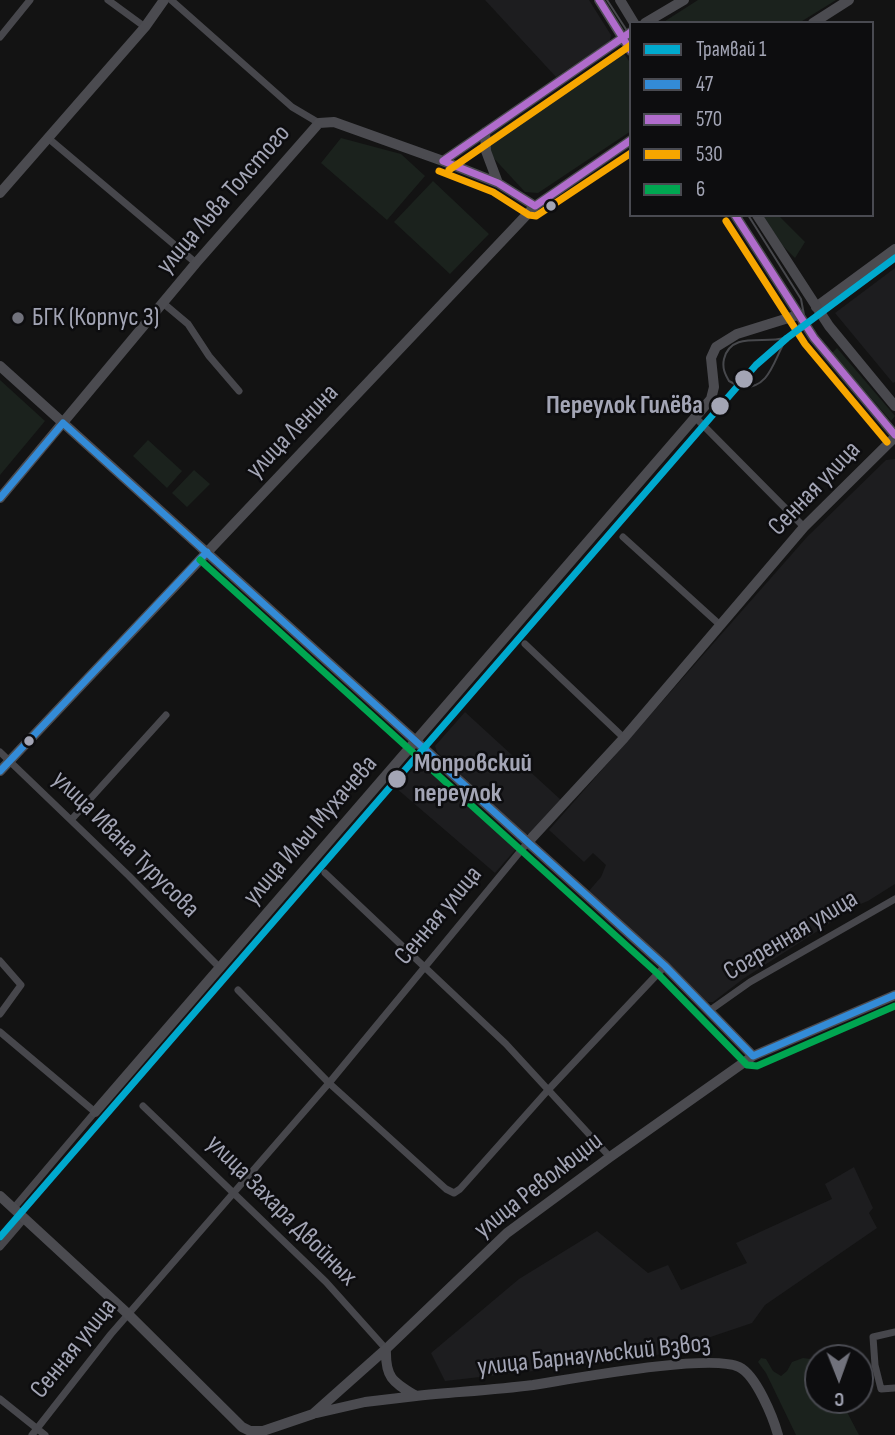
<!DOCTYPE html>
<meta charset="utf-8">
<style>
body{margin:0}
#map{position:relative;width:895px;height:1435px;overflow:hidden;background:#131313;font-family:"Sofia Sans Condensed",sans-serif}
canvas{display:block}
.legend{position:absolute;left:629px;top:21px;width:245px;height:196px;box-sizing:border-box;background:#0d0d0f;border:2px solid #494a51;margin:0;padding:9px 12px;list-style:none;font-size:21px;color:#a3a5b5}
.legend li{display:flex;align-items:center;gap:14px;height:35px}
.legend b{width:35px;border:2px solid #494a51}
.north{position:absolute;left:804px;top:1344px;width:70px;height:70px;box-sizing:border-box;background:#0d0d0f;border:2px solid #494a51;border-radius:50%;rotate:179deg;font-size:19px;font-weight:700;line-height:28px;text-align:center;color:#a3a5b5}
.north::after{content:'';display:block;margin:auto;width:24px;height:32px;background:#71727c;clip-path:polygon(50% 0,100% 100%,50% 72%,0 100%)}
</style>
<div id="map">
<canvas width="895" height="1435"></canvas>
<ul class="legend">
<li><b style="height:9px;background:#00a9ce"></b>Трамвай 1</li>
<li><b style="height:9px;background:#338bd7"></b>47</li>
<li><b style="height:9px;background:#b06ccc"></b>570</li>
<li><b style="height:9px;background:#f7a600"></b>530</li>
<li><b style="height:9px;background:#00a651"></b>6</li>
</ul>
<div class="north">С</div>
</div>
<script>
const g = document.querySelector('canvas').getContext('2d');
g.lineJoin = 'round';
function fill(path, color) { g.fillStyle = color; g.fill(path, 'evenodd'); }
function trace(path, color, width, dash) { g.strokeStyle = color; g.lineWidth = width; g.lineCap = dash ? 'butt' : 'round'; g.setLineDash(dash || []); g.stroke(path); }
function write(font, color, halo, rows, align = 'center') {
  g.font = font + ' "Sofia Sans Condensed",sans-serif'; g.lineWidth = 5; g.setLineDash([]); g.textBaseline = 'middle'; g.strokeStyle = halo; g.fillStyle = color; for (const [text, x, y, turn = 0] of rows) {
    g.save(); g.translate(x, y); g.rotate((+turn || 0) * Math.PI / 180); g.textAlign = isNaN(turn) ? turn : align; if (halo) g.strokeText(text, 0, 0); g.fillText(text, 0, 0); g.restore();
  }
}
fill(new Path2D(`
 M 485,0 L 589,0 L 611,35 L 610,41 L 556,77 Z
 M 895,268 L 895,382 L 893,383 L 835,313 Z
 M 895,459 L 895,884 L 868,901 L 858,905 L 743,979 L 713,1002 L 707,1002 L 653,950 L 588,892 L 601,877 L 606,865 L 593,853 L 584,862 L 549,830 L 807,537 L 886,460 Z
 M 465,712 L 561,800 L 530,834 L 524,834 L 437,752 L 435,746 Z
 M 420,761 L 428,762 L 516,842 L 516,849 L 495,873 L 396,788 Z
 M 854,1167 L 873,1208 L 869,1213 L 877,1228 L 765,1305 L 752,1323 L 648,1358 L 445,1381 L 431,1353 L 519,1279 L 597,1231 L 648,1273 L 668,1265 L 681,1290 L 747,1263 L 736,1243 L 832,1199 L 825,1184 Z`), '#1d1d1f');
fill(new Path2D(`
 M 698,0 L 836,0 L 799,23 L 662,23 Z
 M 621,49 L 631,64 L 631,131 L 538,193 L 525,192 L 489,153 L 487,144 L 490,136 Z
 M 341,138 L 401,154 L 425,176 L 387,220 L 321,163 Z
 M 433,181 L 489,234 L 450,274 L 394,222 Z
 M 763,215 L 778,215 L 805,242 L 795,258 L 781,244 Z
 M 837,348 L 895,416 L 891,421 L 832,353 Z
 M 0,380 L 45,421 L 0,475 Z
 M 148,440 L 182,471 L 167,488 L 133,456 Z
 M 194,470 L 210,484 L 187,507 L 172,493 Z
 M 761,1358 L 766,1359 L 773,1371 L 781,1376 L 787,1371 L 792,1362 L 803,1358 L 818,1360 L 818,1400 L 846,1400 L 847,1412 L 859,1435 L 796,1435 L 766,1373 L 758,1362 Z`), '#1b221d');
trace(new Path2D(`
 M 108,0 L 145,27
 M 171,0 L 292,107 L 319,123
 M 0,37 L 30,0
 M 48,138 L 196,263
 M 163,303 L 188,324 L 209,356 L 239,391
 M 694,416 L 804,527
 M 623,537 L 719,624
 M 525,644 L 624,738
 M 0,752 L 129,876 L 220,968
 M 71,820 L 166,715
 M 325,873 L 506,1044 L 610,1157
 M 0,961 L 21,985 L 0,1014
 M 238,990 L 329,1083 L 446,1189 L 454,1193 L 460,1189 L 549,1089 L 665,966
 M 709,1011 L 750,982 L 895,899
 M 0,1032 L 95,1112 L 13,1209
 M 143,1106 L 326,1282 L 386,1349
 M 0,1247 L 24,1219
 M 895,1332 L 873,1337 L 875,1365 L 881,1389 L 895,1388
 M 0,1399 L 45,1435
 M 32,1435 L 111,1334 L 329,1083 L 528,842`), '#47474c', 7);
trace(new Path2D(`
 M 645,23 L 684,0
 M 813,23 L 849,0
 M 485,132 L 486,151 L 498,183
 M 443,161 L 631,32
 M 0,193 L 145,27 L 164,0
 M 816,307 L 895,249
 M 0,366 L 665,966 L 753,1056
 M 0,498 L 196,263 L 319,123 L 334,122 L 443,161 L 498,183 L 535,206
 M 0,771 L 535,206 L 631,140
 M 528,842 L 624,738 L 804,527 L 895,437
 M 95,1112 L 711,399 L 714,387 L 711,358 L 716,347 L 737,334 L 798,315
 M 0,1196 L 128,1314 L 242,1427 L 250,1431 L 263,1431 L 313,1414 L 386,1349 L 507,1233 L 610,1157 L 753,1056 L 895,995
 M 386,1349 C 385,1378 393,1382 416,1396 C 455,1392 494,1390 533,1385 C 572,1379 710,1353 739,1367 C 756,1375 773,1417 778,1435
 M 317,1413 L 365,1402 L 416,1396`), '#4b4b50', 10);
trace(new Path2D(`
 M 599,0 L 631,51
 M 620,0 L 634,23
 M 735,215 L 814,338 L 895,435
 M 757,215 L 829,326 L 895,406`), '#49494e', 10);
trace(new Path2D(`
 M 607,0 L 631,37
 M 748,215 L 801,299 L 804,315 L 796,331
 M 784,338 C 764,344 731,331 724,359 C 722,368 725,374 729,381 L 742,388 C 772,387 773,359 787,338`), '#47484c', 2);
trace(new Path2D(`
 M 0,498 L 63,423 L 665,966 L 753,1056 L 895,995
 M 0,771 L 207,552`), '#338bd7', 7);
trace(new Path2D(`
 M 599,0 L 631,51
 M 443,161 L 631,32
 M 443,161 L 498,183 L 535,206 L 631,140
 M 735,215 L 814,338 L 895,435`), '#b06ccc', 7);
trace(new Path2D(`
 M 449,170 L 631,45
 M 439,171 L 493,192 L 529,215 L 536,216 L 631,153
 M 726,221 L 805,344 L 887,442`), '#f7a600', 7);
trace(new Path2D(`
 M 200,560 L 658,974 L 747,1065 L 757,1066 L 895,1006`), '#00a651', 7);
trace(new Path2D(`
 M 0,1237 L 756,365 L 787,338 L 895,258`), '#00a9ce', 7);
for (const [x, y, r, color] of [
 [551,206,6,"#a3a5b5"],
 [18,318,7,"#71727c"],
 [744,379,10,"#a3a5b5"],
 [720,406,10,"#a3a5b5"],
 [29,741,6,"#a3a5b5"],
 [397,779,10,"#a3a5b5"]
]) { const dot = new Path2D(); dot.arc(x, y, r, 0, 2 * Math.PI); g.fillStyle = color; g.fill(dot); trace(dot, '#0d0d0f', 2.5); }
write('26px', '#a3a5b5', '#0d0d0f', [
 ["улица Льва Толстого",224,200,-49],
 ["улица Ленина",293,432,-46],
 ["Сенная улица",815,489,-46],
 ["улица Ильи Мухачева",311,831,-49],
 ["улица Ивана Турусова",125,845,45],
 ["Сенная улица",439,916,-50],
 ["Согренная улица",791,936,-31],
 ["улица Революции",539,1186,-38],
 ["улица Захара Двойных",281,1211,45],
 ["Сенная улица",74,1349,-51],
 ["улица Барнаульский Взвоз",594,1356,-6]
]);
write('26px', '#a3a5b5', '#0d0d0f', [
 ["БГК (Корпус 3)",32,318]
], 'left');
write('bold 26px', '#a3a5b5', '#0d0d0f', [
 ["Переулок Гилёва",703,406],
 ["Мопровский",414,764,"left"],
 ["переулок",414,794,"left"]
], 'right');
</script>
